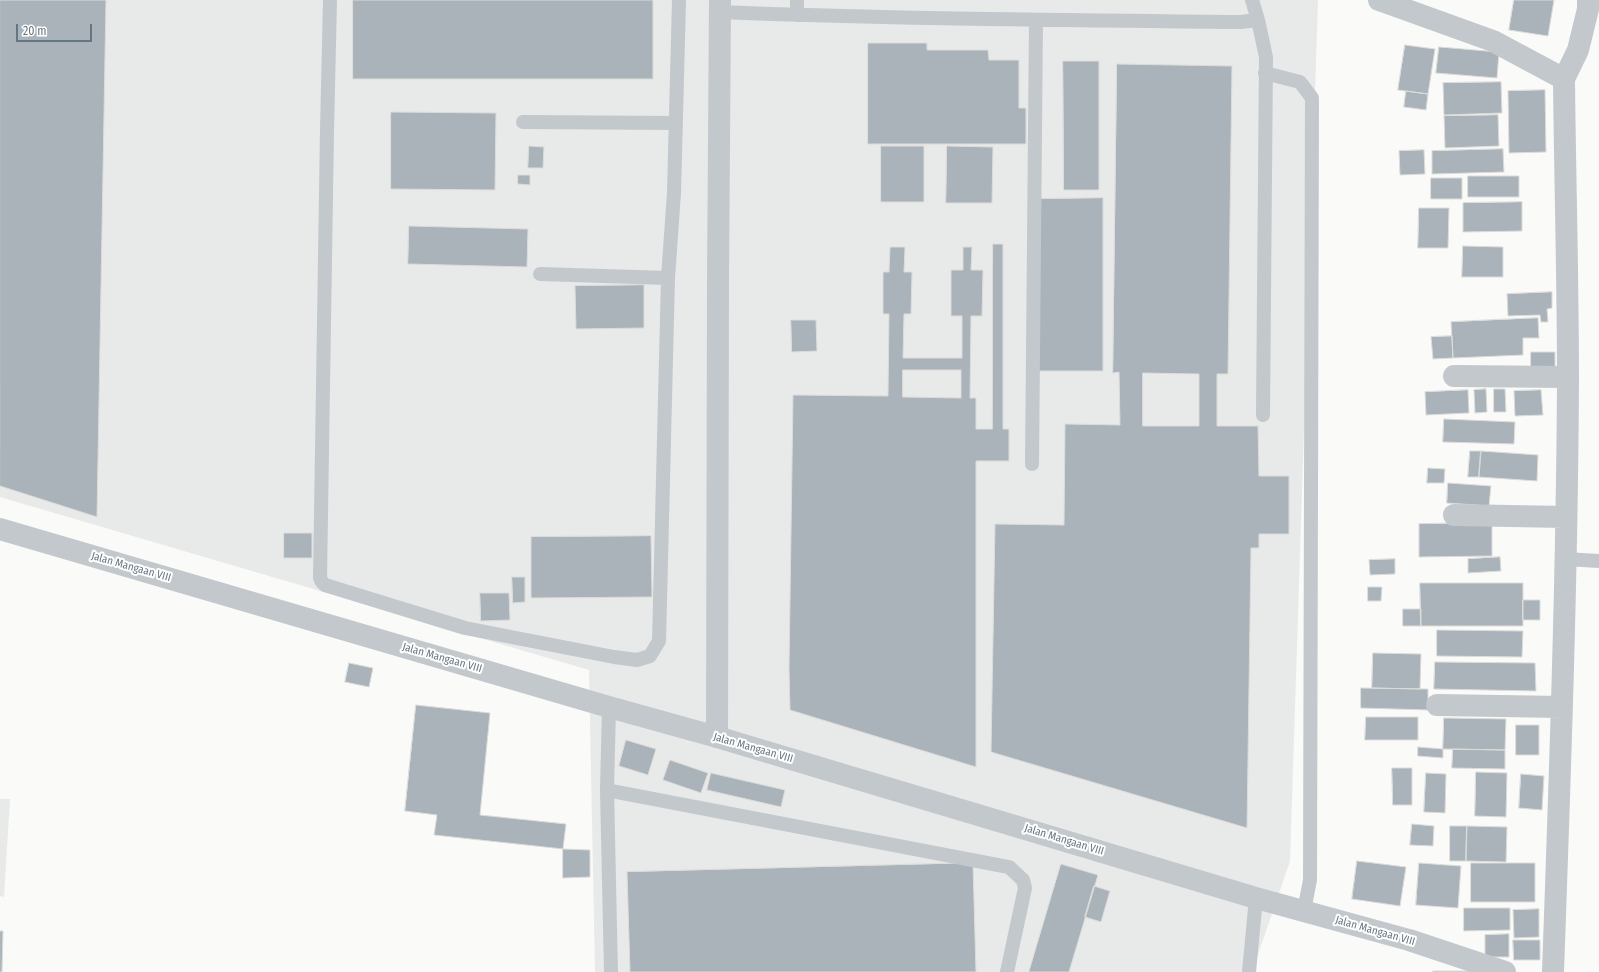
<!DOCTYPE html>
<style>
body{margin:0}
#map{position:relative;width:1599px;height:972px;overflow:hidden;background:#fafaf8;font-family:"Fira Sans Condensed",sans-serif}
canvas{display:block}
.scale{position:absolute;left:16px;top:24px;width:76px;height:18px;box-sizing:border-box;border:2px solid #657683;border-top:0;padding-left:5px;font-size:12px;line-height:14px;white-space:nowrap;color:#657683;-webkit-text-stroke:3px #fff;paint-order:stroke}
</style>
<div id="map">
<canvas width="1599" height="972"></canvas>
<div class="scale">20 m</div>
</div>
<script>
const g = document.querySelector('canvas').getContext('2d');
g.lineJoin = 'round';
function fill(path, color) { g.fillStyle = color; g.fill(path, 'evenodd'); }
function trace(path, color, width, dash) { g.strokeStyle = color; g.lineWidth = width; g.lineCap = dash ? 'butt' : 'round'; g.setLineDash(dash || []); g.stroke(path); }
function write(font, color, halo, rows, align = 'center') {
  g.font = font + ' "Fira Sans Condensed",sans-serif'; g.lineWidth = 4; g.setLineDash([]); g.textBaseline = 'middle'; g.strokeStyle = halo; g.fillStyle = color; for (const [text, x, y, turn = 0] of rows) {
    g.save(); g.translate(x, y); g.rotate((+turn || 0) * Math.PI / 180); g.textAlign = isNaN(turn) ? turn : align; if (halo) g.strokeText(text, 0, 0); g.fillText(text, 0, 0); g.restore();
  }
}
fill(new Path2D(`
 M 0,0 L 1318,0 L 1290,861 L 1252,972 L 595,972 L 589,670 L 0,497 Z
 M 0,799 L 10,799 L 4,897 L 0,896 Z`), '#e8e9e9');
const building = new Path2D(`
 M 0,0 L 106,0 L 97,517 L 0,486 Z
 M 353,0 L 653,0 L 653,79 L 353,79 Z
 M 1514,0 L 1554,0 L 1548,36 L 1509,30 Z
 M 868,43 L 927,43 L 927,50 L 988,50 L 989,60 L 1019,60 L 1019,108 L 1026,108 L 1026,144 L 868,144 Z
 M 1405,45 L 1435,49 L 1428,94 L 1398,90 Z
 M 1439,47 L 1499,52 L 1497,78 L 1436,73 Z
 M 1063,61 L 1099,61 L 1099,190 L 1064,190 Z
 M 1117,64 L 1232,66 L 1228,374 L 1217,374 L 1217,426 L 1258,426 L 1259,476 L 1289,476 L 1289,534 L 1259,534 L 1259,548 L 1251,548 L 1247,828 L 991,752 L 995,524 L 1064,525 L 1065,424 L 1120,425 L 1119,372 L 1113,373 ZM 1143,373 L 1199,374 L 1199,426 L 1143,426 Z
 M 1501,82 L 1502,113 L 1444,115 L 1443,83 Z
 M 1545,90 L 1546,152 L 1509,153 L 1508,91 Z
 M 1406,91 L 1428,94 L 1426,110 L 1404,107 Z
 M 391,112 L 496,113 L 495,190 L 391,189 Z
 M 1498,115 L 1499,146 L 1445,148 L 1444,116 Z
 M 529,146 L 544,147 L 543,168 L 528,168 Z
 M 881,146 L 924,146 L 924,202 L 881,202 Z
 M 947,146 L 993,147 L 992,203 L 946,203 Z
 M 1503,149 L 1504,172 L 1432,174 L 1432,151 Z
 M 1424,150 L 1425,174 L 1400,175 L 1399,151 Z
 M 518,175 L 530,175 L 530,185 L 518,184 Z
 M 1468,176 L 1519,176 L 1519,197 L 1468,197 Z
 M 1431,178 L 1462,178 L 1462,199 L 1431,199 Z
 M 1103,198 L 1103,371 L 1038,371 L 1038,199 Z
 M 1522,202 L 1522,231 L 1463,232 L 1463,203 Z
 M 1419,208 L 1449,208 L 1448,248 L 1418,248 Z
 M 409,226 L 528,229 L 527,267 L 408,264 Z
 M 993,244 L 1003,244 L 1003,429 L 1009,429 L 1009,461 L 976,461 L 976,767 L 790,710 L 789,669 L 793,395 L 888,396 L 889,314 L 883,314 L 883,272 L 889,272 L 890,247 L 905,247 L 904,272 L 912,272 L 911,314 L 904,314 L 903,358 L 962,358 L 962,316 L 951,316 L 951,270 L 963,270 L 963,247 L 972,247 L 971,270 L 983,270 L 982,316 L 971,316 L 970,398 L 976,398 L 976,429 L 992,429 ZM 903,370 L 961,370 L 961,398 L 903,397 Z
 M 1463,246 L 1503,247 L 1503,277 L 1462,277 Z
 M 644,285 L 644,328 L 576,329 L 575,286 Z
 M 1552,292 L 1552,308 L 1547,309 L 1548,322 L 1541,322 L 1540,315 L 1508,316 L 1507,294 Z
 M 1538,318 L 1539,338 L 1523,338 L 1523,355 L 1453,358 L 1451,322 Z
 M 791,320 L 816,320 L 817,351 L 792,352 Z
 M 1452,336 L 1453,358 L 1433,359 L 1431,337 Z
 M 1531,352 L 1555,352 L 1555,372 L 1531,372 Z
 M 1486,389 L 1487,412 L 1475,413 L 1474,390 Z
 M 1494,389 L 1505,389 L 1506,412 L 1494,412 Z
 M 1468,390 L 1469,413 L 1426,415 L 1425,392 Z
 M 1541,390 L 1543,415 L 1515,416 L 1514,391 Z
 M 1444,419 L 1515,422 L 1514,444 L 1443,442 Z
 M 1470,451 L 1481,451 L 1479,477 L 1468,477 Z
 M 1481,451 L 1538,455 L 1537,481 L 1479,477 Z
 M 1428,468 L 1445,469 L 1444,483 L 1427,483 Z
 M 1448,483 L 1491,486 L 1489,506 L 1447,503 Z
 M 1492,523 L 1492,556 L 1419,557 L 1419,524 Z
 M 284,533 L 312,533 L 312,558 L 284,558 Z
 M 651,536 L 652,597 L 531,598 L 531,537 Z
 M 1500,557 L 1501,571 L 1468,573 L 1468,559 Z
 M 1395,559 L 1395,574 L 1370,575 L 1369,560 Z
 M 512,577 L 525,577 L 525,602 L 513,603 Z
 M 1420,583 L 1523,583 L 1523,626 L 1421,626 Z
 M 1368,587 L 1382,587 L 1381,601 L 1368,601 Z
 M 480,593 L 509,593 L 510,620 L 481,621 Z
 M 1523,600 L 1540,600 L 1540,620 L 1523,620 Z
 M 1403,609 L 1421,609 L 1421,626 L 1403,626 Z
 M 1437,630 L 1523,631 L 1522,657 L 1437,656 Z
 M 1373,653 L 1421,654 L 1420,689 L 1372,688 Z
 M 1435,662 L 1535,663 L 1536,691 L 1434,689 Z
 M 349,663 L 373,668 L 369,687 L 345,682 Z
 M 1361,688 L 1428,689 L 1428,710 L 1361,708 Z
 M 416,705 L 490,713 L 480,815 L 566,824 L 563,849 L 434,835 L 437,815 L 405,811 Z
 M 1366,717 L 1418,717 L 1418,740 L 1365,740 Z
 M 1444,718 L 1506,719 L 1505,750 L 1443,749 Z
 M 1516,725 L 1539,725 L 1539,755 L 1516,755 Z
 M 626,740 L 656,749 L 648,775 L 619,766 Z
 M 1418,747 L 1443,749 L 1443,758 L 1418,756 Z
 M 1453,749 L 1505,750 L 1505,769 L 1452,768 Z
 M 670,760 L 708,773 L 701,793 L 663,780 Z
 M 1392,768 L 1412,768 L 1412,805 L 1393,805 Z
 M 1476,772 L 1507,773 L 1506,817 L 1475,816 Z
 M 711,773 L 785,790 L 781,807 L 707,790 Z
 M 1426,773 L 1446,774 L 1445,813 L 1424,812 Z
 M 1521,774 L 1544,776 L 1542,810 L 1519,808 Z
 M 1412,824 L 1434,826 L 1433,846 L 1410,845 Z
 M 1450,826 L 1467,826 L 1466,861 L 1450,861 Z
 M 1467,826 L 1507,827 L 1506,862 L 1466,861 Z
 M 563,849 L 590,850 L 590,877 L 563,878 Z
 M 1357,861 L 1406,867 L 1400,906 L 1352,899 Z
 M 973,863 L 976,972 L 630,972 L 627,872 Z
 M 1419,863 L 1461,866 L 1458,908 L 1416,905 Z
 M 1471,863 L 1535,863 L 1535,902 L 1471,902 Z
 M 1061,864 L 1098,875 L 1069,972 L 1029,972 Z
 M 1094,886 L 1110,891 L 1101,922 L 1085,917 Z
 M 1464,908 L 1510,908 L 1510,930 L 1464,931 Z
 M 1539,909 L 1539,937 L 1514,938 L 1513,910 Z
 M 0,931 L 3,931 L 2,972 L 0,972 Z
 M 1509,934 L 1509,957 L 1485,957 L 1485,935 Z
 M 1513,940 L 1540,940 L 1540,960 L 1514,960 Z
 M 1433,971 L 1470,971 L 1470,972 L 1433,972 Z`);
fill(building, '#aab3b9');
trace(building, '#dcdcda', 1);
trace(new Path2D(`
 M 330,0 L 327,130 L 320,578 L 322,582 L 325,585 L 465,628 L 614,657 L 637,660 L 650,656 L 659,641 L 668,278 L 674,193 L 679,0
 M 1252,0 L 1258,20
 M 720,12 C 894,19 1067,20 1241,22 L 1258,20 L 1266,57 L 1263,415
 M 797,15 L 797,0
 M 1265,73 L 1300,82 L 1312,98 L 1310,880 L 1304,911
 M 523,122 L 676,123
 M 540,274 L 668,278
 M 1032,464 L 1036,20
 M 1565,559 L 1599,561
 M 609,707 L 607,790 L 611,972
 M 607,790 L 1009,867 L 1023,880 L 1025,888 L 1007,972
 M 1249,972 L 1256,898`), '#c3c8cc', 14);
trace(new Path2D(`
 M 1379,0 L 1493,41 L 1564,79
 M 1454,376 L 1568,377
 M 1454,515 L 1566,517
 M 1437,705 L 1562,707
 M 717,737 L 718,284 L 720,0
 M 1553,972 C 1560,775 1567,577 1568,380 C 1568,280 1565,179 1564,79 L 1578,50 L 1588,9 L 1588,0`), '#c3c8cc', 22);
trace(new Path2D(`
 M 0,529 L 609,707 L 717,737 L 1256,898 L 1409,940 L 1505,972`), '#c3c8cc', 22);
write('11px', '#657683', '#fff', [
 ["Jalan Mangaan VIII",131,567,16],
 ["Jalan Mangaan VIII",442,658,16],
 ["Jalan Mangaan VIII",753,748,16],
 ["Jalan Mangaan VIII",1064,840,17],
 ["Jalan Mangaan VIII",1375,931,16]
]);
</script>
